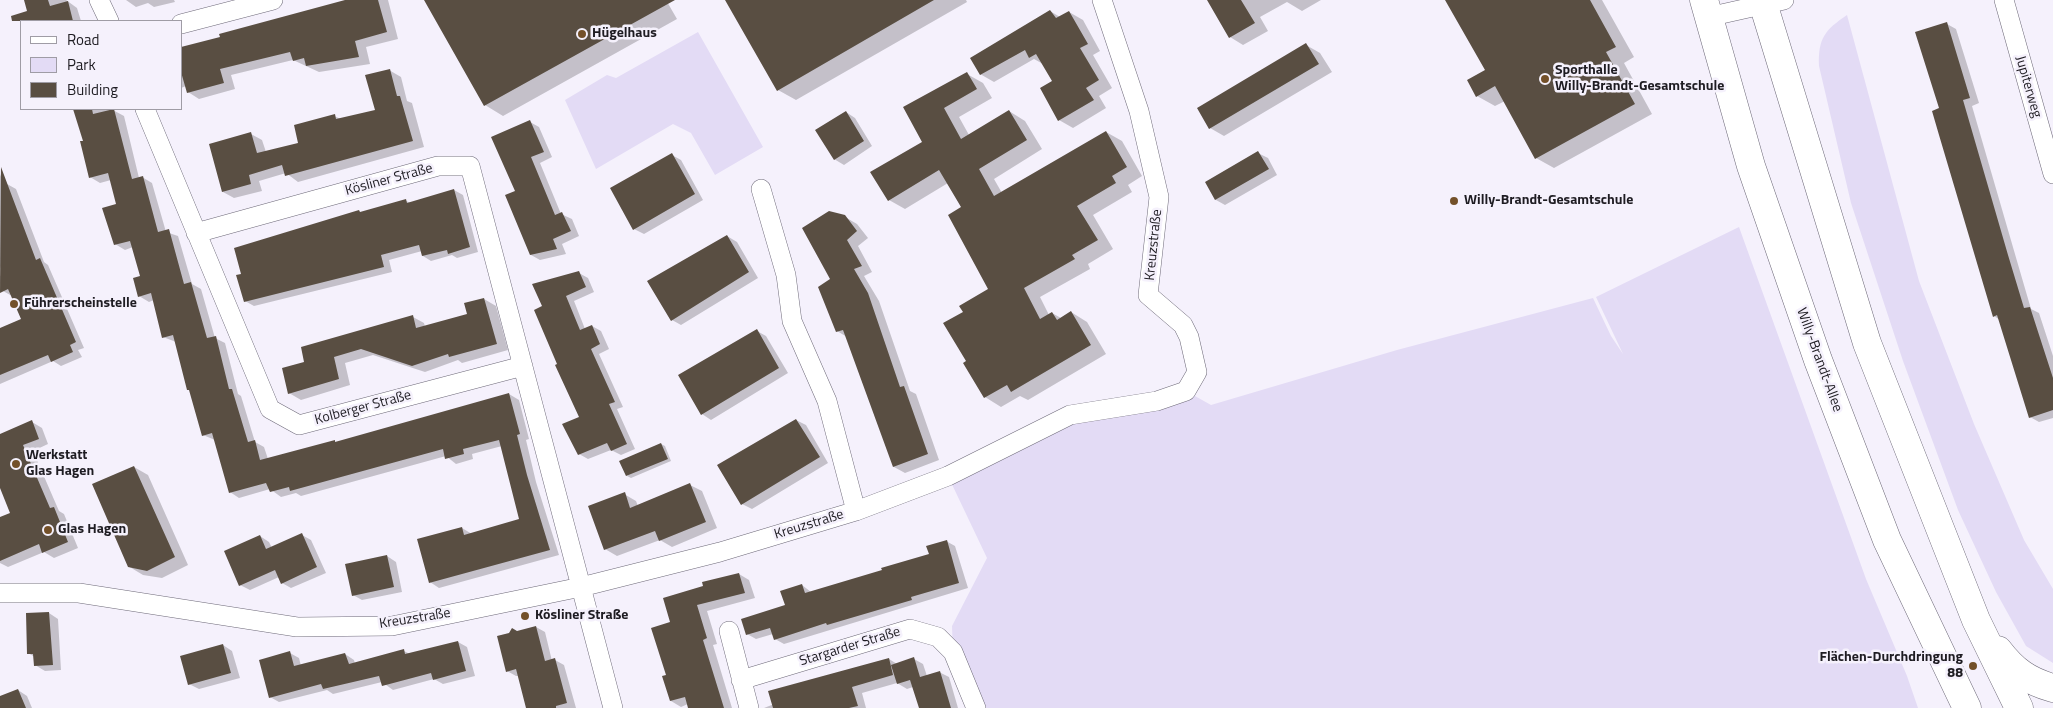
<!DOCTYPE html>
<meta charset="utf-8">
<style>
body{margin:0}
#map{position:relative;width:2053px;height:708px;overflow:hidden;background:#f5f1fc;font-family:"Titillium Web",sans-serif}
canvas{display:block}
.legend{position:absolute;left:20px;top:20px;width:162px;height:90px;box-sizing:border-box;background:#f5f1fc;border:1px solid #9f9ca5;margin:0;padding:6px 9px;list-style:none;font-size:15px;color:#1e1c22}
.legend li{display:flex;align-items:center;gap:10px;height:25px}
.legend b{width:25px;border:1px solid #9f9ca5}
</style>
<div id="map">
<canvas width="2053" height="708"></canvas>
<ul class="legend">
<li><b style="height:6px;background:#fff"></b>Road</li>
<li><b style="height:14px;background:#e3dbf5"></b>Park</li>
<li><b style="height:14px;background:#594e42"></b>Building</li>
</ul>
</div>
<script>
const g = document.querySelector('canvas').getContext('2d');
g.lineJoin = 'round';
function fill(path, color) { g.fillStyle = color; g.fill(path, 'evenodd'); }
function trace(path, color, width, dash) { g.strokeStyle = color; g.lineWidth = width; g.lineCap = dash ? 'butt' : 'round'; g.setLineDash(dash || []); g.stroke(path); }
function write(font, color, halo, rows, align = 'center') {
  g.font = font + ' "Titillium Web",sans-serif'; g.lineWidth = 5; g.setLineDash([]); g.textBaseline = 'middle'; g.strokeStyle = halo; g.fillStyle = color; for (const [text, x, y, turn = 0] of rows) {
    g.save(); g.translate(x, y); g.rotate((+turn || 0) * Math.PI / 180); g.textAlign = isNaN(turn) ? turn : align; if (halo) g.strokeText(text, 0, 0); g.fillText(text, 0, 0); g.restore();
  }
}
fill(new Path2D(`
 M 1847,15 L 1919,281 L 1974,424 L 2024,540 L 2053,589 L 2053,663 L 2026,646 L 1996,592 L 1958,510 L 1903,361 L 1851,203 L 1819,66 C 1818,38 1825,30 1847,15 Z
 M 698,32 L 763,147 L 715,175 L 691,133 L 673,124 L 596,169 L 565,100 L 607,75 L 616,78 Z
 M 1739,227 L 1866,579 L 1907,676 L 1918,708 L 976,708 L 953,652 L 952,626 L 987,558 L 948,476 L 1070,415 L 1186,391 L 1211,405 L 1397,350 L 1593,298 L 1611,336 L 1623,354 L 1596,297 Z`), '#e3dbf5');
fill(new Path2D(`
 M 25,0 L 66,0 L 77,8 L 81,21 L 32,21 Z
 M 126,0 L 174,0 L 175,2 L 154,7 L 148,3 L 136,7 Z
 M 349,0 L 388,0 L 398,39 L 366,47 L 370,64 L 319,72 L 293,60 L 231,75 L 235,89 L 199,99 L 188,92 L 186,86 L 181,88 L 181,49 Z
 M 666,0 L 677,19 L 503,116 L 485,105 L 426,1 Z
 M 727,0 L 966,0 L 967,2 L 796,100 L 778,90 Z
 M 1209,0 L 1321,0 L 1302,11 L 1287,2 L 1260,17 L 1268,31 L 1243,45 L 1230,37 Z
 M 1447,0 L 1602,0 L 1634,57 L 1624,63 L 1652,114 L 1554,168 L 1536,158 L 1505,101 L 1495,106 L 1477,96 L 1486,70 Z
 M 1050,11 L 1060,17 L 1069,12 L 1083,20 L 1100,51 L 1093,55 L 1112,88 L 1099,96 L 1106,108 L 1073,128 L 1059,120 L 1054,82 L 1043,64 L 1034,59 L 994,82 L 980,74 Z
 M 1947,24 L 1956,29 L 1979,103 L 1972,106 L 2017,261 L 2031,309 L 2039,313 L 2053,356 L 2053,418 L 2039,422 L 2030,417 L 2000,320 L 1994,316 L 1941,109 Z
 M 1306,45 L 1320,53 L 1332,72 L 1224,136 L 1210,128 Z
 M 389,70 L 401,77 L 407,101 L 412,103 L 424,147 L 298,182 L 286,173 L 259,181 L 262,191 L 234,198 L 223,192 L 251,134 L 262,140 L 266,152 L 300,143 L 334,116 L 341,119 L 376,111 Z
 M 967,74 L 983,83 L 992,98 L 959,117 L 969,135 L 1009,111 L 1025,121 L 1042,149 L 994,179 L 1002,193 L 1106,132 L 1122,141 L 1142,176 L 1128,185 L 1132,192 L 1093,215 L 1113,249 L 1088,264 L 1090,269 L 1040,297 L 1049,315 L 1052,313 L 1061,318 L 1071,312 L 1087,322 L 1106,354 L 1028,400 L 1020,396 L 1001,407 L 985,397 L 965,363 L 968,362 L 964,312 L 990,289 L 962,208 L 948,183 L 905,209 L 889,200 L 924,142 L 904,108 Z
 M 74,109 L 111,109 L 124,116 L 139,178 L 142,177 L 152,183 L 166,232 L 178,236 L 192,284 L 201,289 L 215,338 L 225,343 L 238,394 L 241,396 L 255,442 L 264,447 L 268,459 L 334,441 L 338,443 L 509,394 L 519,400 L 529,439 L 526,440 L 536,482 L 559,555 L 439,588 L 430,582 L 462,528 L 472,534 L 521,520 L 502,446 L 472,454 L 473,459 L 456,464 L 446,456 L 301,496 L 296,493 L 281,497 L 270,489 L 239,498 L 230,492 L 215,440 L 203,435 L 176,342 L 163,337 L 154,300 L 149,302 L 139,296 L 142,277 L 133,247 L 125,250 L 115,244 L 118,205 L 111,180 L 100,183 L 90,177 L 84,142 Z
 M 846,112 L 855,118 L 872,146 L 844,165 L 834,159 Z
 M 530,122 L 539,127 L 552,157 L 540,163 L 561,214 L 572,219 L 579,236 L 562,244 L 566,254 L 540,260 L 531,255 Z
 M 1258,153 L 1268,158 L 1277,175 L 1225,205 L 1216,200 L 1206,183 Z
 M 672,155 L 681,160 L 703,200 L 644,234 L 634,229 Z
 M 0,174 L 4,185 L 7,184 L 16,189 L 44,262 L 48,265 L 84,348 L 78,350 L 82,357 L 61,366 L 53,361 L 0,384 L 0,329 L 22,320 L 12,296 L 3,291 L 0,283 L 0,276 L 3,275 L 0,266 Z
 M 454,190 L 463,195 L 478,252 L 457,258 L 452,255 L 431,261 L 423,256 L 422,251 L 389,260 L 392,272 L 254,306 L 245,301 L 362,213 L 406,201 L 411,203 Z
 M 845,217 L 857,224 L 868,238 L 858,246 L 872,272 L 864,276 L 879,301 L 910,391 L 916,394 L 939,460 L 905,473 L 894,467 L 847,337 L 837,331 L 832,280 Z
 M 727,236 L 737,242 L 758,278 L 681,325 L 672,320 Z
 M 579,273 L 588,278 L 594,292 L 574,301 L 585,329 L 592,326 L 601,331 L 609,349 L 599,354 L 623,407 L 617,409 L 635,449 L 621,455 L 611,450 L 588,459 L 579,454 L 581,418 L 558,364 L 543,307 Z
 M 484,299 L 496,306 L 508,350 L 462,363 L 458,360 L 425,372 L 373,355 L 345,363 L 350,385 L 301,400 L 289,393 L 306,363 L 413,317 L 424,323 L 425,327 L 468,315 Z
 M 757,331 L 766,336 L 788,373 L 711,420 L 702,414 Z
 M 796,420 L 806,425 L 828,463 L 752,509 L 742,504 Z
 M 32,422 L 42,428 L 48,444 L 33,451 L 59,511 L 64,514 L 78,548 L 54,558 L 44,552 L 8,567 L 0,563 L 0,518 L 12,513 L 0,485 L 0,435 Z
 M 661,444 L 665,446 L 671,461 L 631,478 L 627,476 Z
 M 134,467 L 148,475 L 188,565 L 162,578 L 143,575 L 128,566 Z
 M 690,485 L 702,491 L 717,528 L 672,547 L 660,540 L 617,556 L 605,549 L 624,494 L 636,501 L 638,506 Z
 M 302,535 L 311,540 L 326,573 L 291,588 L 282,583 L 279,577 L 250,590 L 240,585 L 260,536 L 269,542 L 272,548 Z
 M 946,541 L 955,546 L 968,588 L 784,644 L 775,639 L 773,634 L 756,639 L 747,634 L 786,606 L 802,585 L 811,592 L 884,571 L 930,555 Z
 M 387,556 L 396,562 L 402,592 L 362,600 L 353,595 Z
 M 739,574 L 749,580 L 755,598 L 707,611 L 717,644 L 713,645 L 732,708 L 689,708 L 688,704 L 681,707 L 671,701 L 667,676 L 672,623 Z
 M 49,613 L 58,619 L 61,670 L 45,671 L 35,665 L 35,657 L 28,653 Z
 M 536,627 L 545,632 L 552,661 L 555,660 L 564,665 L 576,708 L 527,708 L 519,676 L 516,676 L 507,671 L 517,632 Z
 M 458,642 L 467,647 L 475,676 L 443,684 L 434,679 L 393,690 L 382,682 L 333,694 L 327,690 L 279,702 L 270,697 L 290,653 L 299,658 L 301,666 L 345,654 L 354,660 L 355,664 L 404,651 L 410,654 Z
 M 223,645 L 232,651 L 240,678 L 199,689 L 189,684 Z
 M 889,659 L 897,664 L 914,659 L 923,664 L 927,676 L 939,672 L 949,677 L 958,708 L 920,708 L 913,687 L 907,689 L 897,683 L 862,693 L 866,708 L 764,708 Z
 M 18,690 L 27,696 L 32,708 L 0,708 L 0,697 Z`), '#0003');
fill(new Path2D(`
 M 24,0 L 48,0 L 50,6 L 68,1 L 73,21 L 12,21 L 11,16 L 27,11 Z
 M 345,0 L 378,0 L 387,32 L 355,41 L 359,57 L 306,66 L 304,58 L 293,61 L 290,52 L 220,69 L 224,83 L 187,93 L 181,72 L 181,47 L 220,37 L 219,34 Z
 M 424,0 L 675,0 L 484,106 Z
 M 725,0 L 934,0 L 777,91 Z
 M 1207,0 L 1241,0 L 1255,23 L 1229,38 Z
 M 1445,0 L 1590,0 L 1616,47 L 1606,52 L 1635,104 L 1535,159 L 1495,86 L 1476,97 L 1467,80 L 1485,70 Z
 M 1050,10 L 1056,18 L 1069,11 L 1088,44 L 1080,48 L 1099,80 L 1086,88 L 1094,100 L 1058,121 L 1040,88 L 1052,81 L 1036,54 L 1029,58 L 1025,50 L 980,75 L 970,58 Z
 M 1947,22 L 1970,98 L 1963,100 L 2008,255 L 2024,308 L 2030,307 L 2053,378 L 2053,410 L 2029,418 L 1997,315 L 1993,317 L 1939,135 L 1932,111 L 1939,108 L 1915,32 Z
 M 1306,43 L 1319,64 L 1209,129 L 1197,108 Z
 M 390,69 L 397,96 L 400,96 L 413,141 L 285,176 L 282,165 L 249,175 L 251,184 L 222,192 L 209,144 L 251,132 L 257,153 L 298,143 L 294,125 L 335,114 L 336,119 L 375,110 L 365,75 Z
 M 967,72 L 977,89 L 944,108 L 961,139 L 1009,110 L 1027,140 L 979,169 L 994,196 L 1106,131 L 1127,167 L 1112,176 L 1116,183 L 1077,206 L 1098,240 L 1072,255 L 1075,259 L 1024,288 L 1040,319 L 1052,312 L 1057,320 L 1071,311 L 1091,345 L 1011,392 L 1007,385 L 984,398 L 963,363 L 966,361 L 943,323 L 963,312 L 959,306 L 988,289 L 948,215 L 961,207 L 939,170 L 888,201 L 870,172 L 922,142 L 903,107 Z
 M 73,109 L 92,109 L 93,114 L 114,109 L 132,179 L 143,176 L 158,232 L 169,229 L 184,284 L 191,282 L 207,338 L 216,336 L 229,389 L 232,389 L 248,442 L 255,440 L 260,460 L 335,440 L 335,442 L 509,393 L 520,434 L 517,435 L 527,475 L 550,550 L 429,583 L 417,539 L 462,527 L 464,535 L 519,519 L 499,440 L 463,449 L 464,454 L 445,459 L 443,449 L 290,491 L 289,487 L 270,492 L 266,483 L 229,493 L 212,433 L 202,436 L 189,390 L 187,390 L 173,335 L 162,338 L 151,293 L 138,297 L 133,278 L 140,276 L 130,241 L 114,245 L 102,208 L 116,204 L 108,173 L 89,178 L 80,141 L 83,141 Z
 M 846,111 L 864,141 L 834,160 L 815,130 Z
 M 530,120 L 544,152 L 531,157 L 555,215 L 562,212 L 571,231 L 553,239 L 557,249 L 530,255 L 505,195 L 515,191 L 491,137 Z
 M 1258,151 L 1269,169 L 1215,200 L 1205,182 Z
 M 672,153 L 695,194 L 633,230 L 610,188 Z
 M 1,167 L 36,260 L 40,258 L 76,342 L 70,345 L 73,352 L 51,362 L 48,355 L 0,375 L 0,328 L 21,319 L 8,289 L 0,293 Z
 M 454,189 L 470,247 L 448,254 L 447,250 L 422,256 L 419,245 L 381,255 L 384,267 L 244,302 L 236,275 L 241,274 L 234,248 L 359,210 L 360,212 L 406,199 L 407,203 Z
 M 829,211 L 845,215 L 857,231 L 847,240 L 862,266 L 854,269 L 868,293 L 900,387 L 904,386 L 928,454 L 893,467 L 843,330 L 836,332 L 818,287 L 830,279 L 802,228 Z
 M 727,235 L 749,272 L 671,321 L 647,281 Z
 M 579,271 L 586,287 L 566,296 L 580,330 L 592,325 L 600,344 L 591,349 L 615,402 L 609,404 L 627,444 L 611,451 L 607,443 L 578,455 L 562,424 L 579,417 L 555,365 L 557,364 L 534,310 L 542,306 L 532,284 Z
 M 484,298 L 497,344 L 449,357 L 448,354 L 412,366 L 361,349 L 334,357 L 339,379 L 288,394 L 282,368 L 304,362 L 301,347 L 413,315 L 416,328 L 467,314 L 464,303 Z
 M 757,329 L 779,368 L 701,415 L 678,375 Z
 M 796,419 L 820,457 L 741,505 L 717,465 Z
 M 32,420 L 39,439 L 23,445 L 50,508 L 54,507 L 68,542 L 42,553 L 39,544 L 0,561 L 0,517 L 10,513 L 0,488 L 0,434 Z
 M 661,443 L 668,459 L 626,476 L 619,461 Z
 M 134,466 L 175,557 L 147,571 L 128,567 L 92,484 Z
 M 690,483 L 706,522 L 659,541 L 655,531 L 604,550 L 588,506 L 625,492 L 630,508 Z
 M 302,533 L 317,567 L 281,584 L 275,570 L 239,586 L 224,551 L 260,535 L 266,549 Z
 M 947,540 L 959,583 L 911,597 L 912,600 L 827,625 L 826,623 L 774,640 L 770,628 L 746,635 L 741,619 L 785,605 L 780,591 L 802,584 L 805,593 L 882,570 L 881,568 L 929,554 L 926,546 Z
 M 387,555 L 394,587 L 352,596 L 345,564 Z
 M 739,573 L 745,593 L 697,605 L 707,638 L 703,640 L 724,708 L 688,708 L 685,697 L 670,701 L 662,676 L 666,675 L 651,628 L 670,622 L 663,598 L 703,586 L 702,582 Z
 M 49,612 L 53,665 L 34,666 L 33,654 L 27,654 L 26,613 Z
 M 536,626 L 545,661 L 555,658 L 567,703 L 556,706 L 556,708 L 526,708 L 516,669 L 506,672 L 497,636 L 509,633 L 512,628 L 517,631 Z
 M 458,641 L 466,671 L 433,680 L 431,673 L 382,686 L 379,676 L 323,689 L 321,684 L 269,698 L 259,660 L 290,651 L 294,666 L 345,653 L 349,664 L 404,649 L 405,654 Z
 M 223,644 L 231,673 L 188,685 L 180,656 Z
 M 914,657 L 920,677 L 940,671 L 951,708 L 919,708 L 910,680 L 897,684 L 891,665 Z
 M 889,658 L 893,675 L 852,687 L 858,706 L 849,708 L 773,708 L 768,691 Z
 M 18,689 L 26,708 L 0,708 L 0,696 Z`), '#594e42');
const street = new Path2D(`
 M 99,0 L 109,21
 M 2004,0 L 2053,174
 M 1708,17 L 1784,0
 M 181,24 L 273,0
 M 145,109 L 270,409 L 299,425 L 523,366
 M 761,189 L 786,275 L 792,321 L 827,401 L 856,511
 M 196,233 L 438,166 L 470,166 L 613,708
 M 0,593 L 79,593 L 297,627 L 392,626 L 581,587 L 720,552 L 856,511 L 948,476 L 1070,415 L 1157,401 L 1186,391 L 1197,372 L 1189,337 L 1183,325 L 1148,295 L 1159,197 L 1139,111 L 1102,0
 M 729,631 L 749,708
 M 741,680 L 910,629 L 938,637 L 953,652 L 976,708`);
const primary = new Path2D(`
 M 1704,0 L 1751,166 L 1818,360 L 1887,540 L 1967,708
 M 1762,0 L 1867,343 L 1976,620 L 2019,708
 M 1998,650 C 2014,671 2028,681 2053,688`);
trace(street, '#6e6a79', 20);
trace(primary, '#6e6a79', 29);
trace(street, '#fff', 19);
trace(primary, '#fff', 28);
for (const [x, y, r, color] of [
 [582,34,5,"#735029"],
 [1545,79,5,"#735029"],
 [1454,201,5,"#735029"],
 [14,304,5,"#735029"],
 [16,464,5,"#735029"],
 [48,530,5,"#735029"],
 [525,616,5,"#735029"],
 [1973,666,5,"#735029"]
]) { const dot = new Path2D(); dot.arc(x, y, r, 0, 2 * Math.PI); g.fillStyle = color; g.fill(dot); trace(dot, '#f5f1fc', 2); }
write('bold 14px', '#1e1c22', '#f5f1fc', [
 ["Hügelhaus",592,34],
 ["Sporthalle",1555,71],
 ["Willy-Brandt-Gesamtschule",1555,87],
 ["Willy-Brandt-Gesamtschule",1464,201],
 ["Führerscheinstelle",24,304],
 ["Werkstatt",26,456],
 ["Glas Hagen",26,472],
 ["Glas Hagen",58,530],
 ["Kösliner Straße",535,616],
 ["Flächen-Durchdringung",1963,658,"right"],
 ["88",1963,674,"right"]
], 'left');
write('14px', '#1e1c22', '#f5f1fc', [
 ["Jupiterweg",2028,87,74],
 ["Kösliner Straße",389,180,-15],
 ["Kreuzstraße",1154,245,-84],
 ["Willy-Brandt-Allee",1819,360,70],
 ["Kolberger Straße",363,408,-15],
 ["Kreuzstraße",809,525,-17],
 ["Kreuzstraße",415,619,-9],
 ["Stargarder Straße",850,647,-17]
]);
</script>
